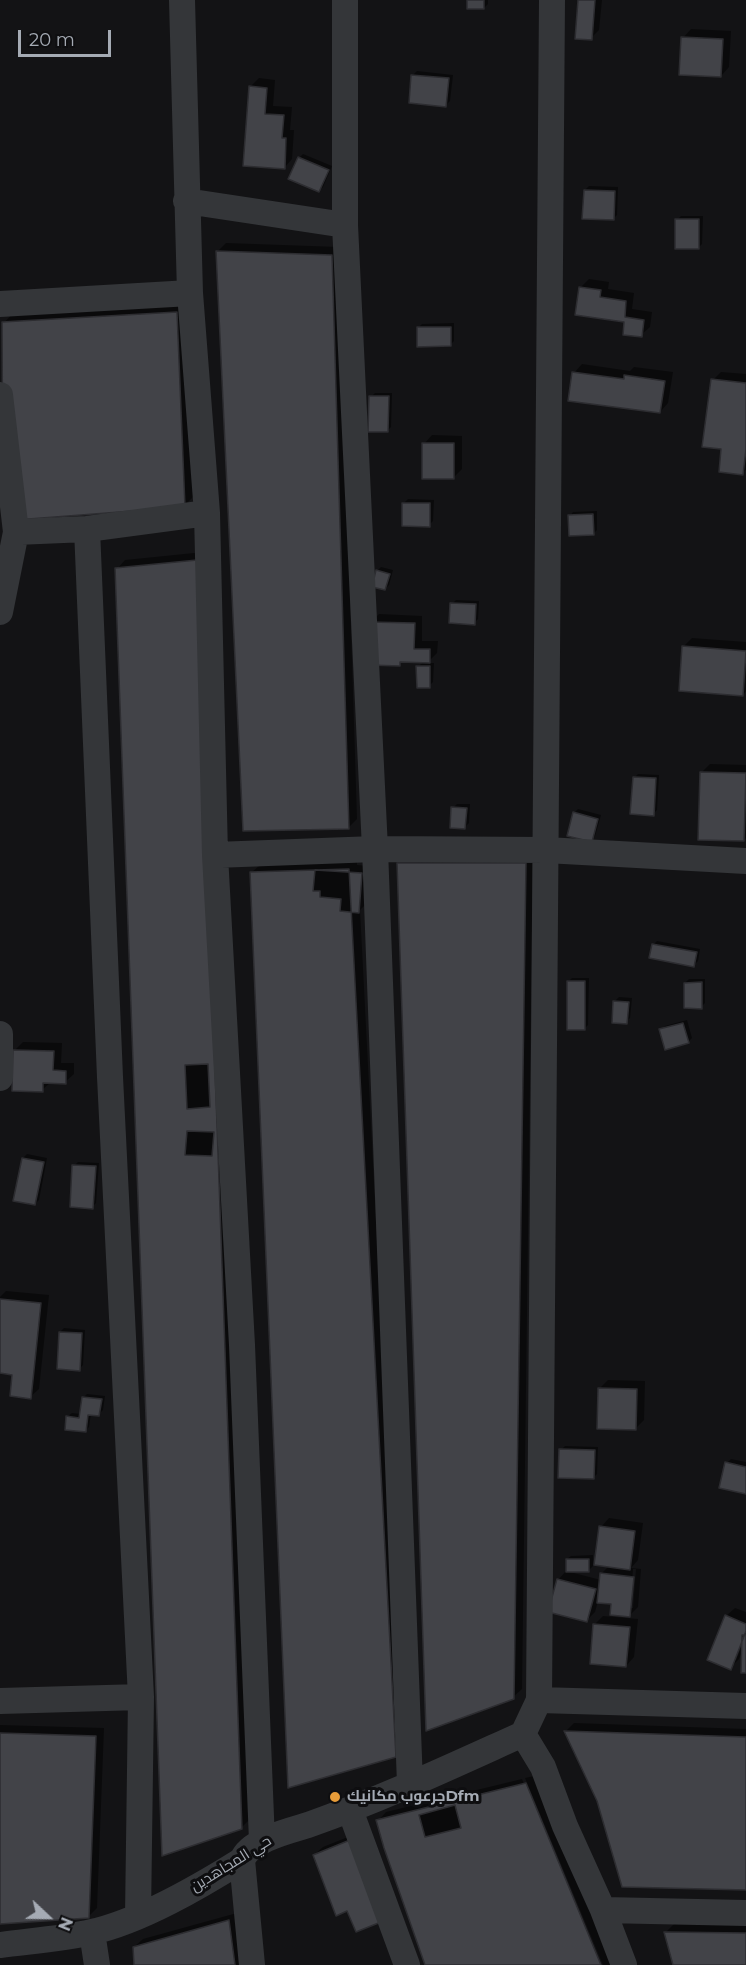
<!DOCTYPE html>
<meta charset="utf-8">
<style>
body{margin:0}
#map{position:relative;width:746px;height:1965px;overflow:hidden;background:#131315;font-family:Montserrat,sans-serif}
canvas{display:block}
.north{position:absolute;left:18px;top:1887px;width:60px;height:60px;-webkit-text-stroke:4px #0e0e10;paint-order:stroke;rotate:112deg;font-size:16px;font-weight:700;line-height:24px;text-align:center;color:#a5abb4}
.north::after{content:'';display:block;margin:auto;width:21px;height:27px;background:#a5abb4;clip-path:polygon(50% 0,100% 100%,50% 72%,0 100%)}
.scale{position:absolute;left:18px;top:30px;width:93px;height:27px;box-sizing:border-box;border:3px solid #a5abb4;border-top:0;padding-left:8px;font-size:18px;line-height:21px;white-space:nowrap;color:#a5abb4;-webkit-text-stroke:4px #0e0e10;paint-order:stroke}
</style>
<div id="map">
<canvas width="746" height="1965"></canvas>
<div class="north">N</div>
<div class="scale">20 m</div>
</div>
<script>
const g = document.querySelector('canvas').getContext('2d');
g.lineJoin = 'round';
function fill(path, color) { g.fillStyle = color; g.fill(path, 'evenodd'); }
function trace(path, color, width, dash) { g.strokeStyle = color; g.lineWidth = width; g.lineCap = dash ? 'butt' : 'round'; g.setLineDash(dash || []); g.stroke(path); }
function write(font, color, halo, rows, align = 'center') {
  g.font = font + ' Montserrat,Cairo,sans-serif'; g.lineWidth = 6; g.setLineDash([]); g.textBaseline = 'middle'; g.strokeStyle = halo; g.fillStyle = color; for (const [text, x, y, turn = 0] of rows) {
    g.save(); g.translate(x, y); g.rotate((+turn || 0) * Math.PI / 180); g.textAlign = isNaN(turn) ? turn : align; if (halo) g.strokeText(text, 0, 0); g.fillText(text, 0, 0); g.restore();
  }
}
fill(new Path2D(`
 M 469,0 L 488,0 L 488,4 L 484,8 Z
 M 580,0 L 602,0 L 599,30 L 591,38 Z
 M 691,29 L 731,31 L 729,67 L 721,76 L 683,38 Z
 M 417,71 L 453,75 L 450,101 L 446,105 L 413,75 Z
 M 259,78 L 275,80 L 273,106 L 292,107 L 290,130 L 294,130 L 292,159 L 284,168 L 250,87 Z
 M 303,154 L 332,166 L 323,187 L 319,191 L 299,158 Z
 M 589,186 L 618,187 L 617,215 L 613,219 L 585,190 Z
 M 681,216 L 703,216 L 702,244 L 698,248 L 677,220 Z
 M 226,243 L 339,247 L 357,819 L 349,827 L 218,251 Z
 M 589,279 L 609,282 L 608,289 L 634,293 L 632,309 L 652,312 L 650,327 L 641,335 L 581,287 Z
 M 184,304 L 193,497 L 184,506 L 4,323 L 12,314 Z
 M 454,323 L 454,341 L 450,345 L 418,328 L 422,324 Z
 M 582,364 L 630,371 L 634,367 L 673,372 L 668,403 L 660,412 L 574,373 Z
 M 721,372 L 746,374 L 746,470 L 742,473 L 723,448 L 713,380 Z
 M 375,393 L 392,393 L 391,427 L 387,431 L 371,397 Z
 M 432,435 L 462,436 L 462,469 L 453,478 L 424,444 Z
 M 408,499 L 434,500 L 433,521 L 429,525 L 404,503 Z
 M 597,511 L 597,530 L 593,534 L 570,516 L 573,512 Z
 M 204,552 L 250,1819 L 242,1827 L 117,569 L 125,560 Z
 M 381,567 L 393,570 L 389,585 L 385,589 L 377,571 Z
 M 456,600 L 479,601 L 478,619 L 474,623 L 452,604 Z
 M 379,614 L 422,616 L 422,641 L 438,641 L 437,653 L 427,663 L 434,663 L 433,682 L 429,686 L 418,667 L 424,661 L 403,660 L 399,664 L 371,622 Z
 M 692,638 L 746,642 L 746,691 L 743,695 L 683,647 Z
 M 710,764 L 746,765 L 746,838 L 744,840 L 701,773 Z
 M 638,774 L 659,775 L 657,810 L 653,814 L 634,778 Z
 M 457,804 L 470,804 L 469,823 L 465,827 L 453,808 Z
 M 578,809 L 601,815 L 595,836 L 591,840 L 574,813 Z
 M 407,855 L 533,855 L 522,1689 L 513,1697 L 399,864 Z
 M 357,861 L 357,865 L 369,866 L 367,903 L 360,910 L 403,1747 L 395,1756 L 251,873 L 260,865 Z
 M 657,941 L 700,949 L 698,961 L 694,965 L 653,945 Z
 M 572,978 L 589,978 L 588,1025 L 584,1029 L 568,982 Z
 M 689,979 L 705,979 L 705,1003 L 701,1007 L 685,983 Z
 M 619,997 L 632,998 L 630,1018 L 626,1022 L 615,1001 Z
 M 687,1020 L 692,1038 L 688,1042 L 661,1030 L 665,1026 Z
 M 23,1042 L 62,1043 L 61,1063 L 74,1063 L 74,1074 L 65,1082 L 51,1082 L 42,1090 L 14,1051 Z
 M 27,1154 L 47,1158 L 39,1200 L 35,1204 L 23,1158 Z
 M 78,1162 L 99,1163 L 96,1203 L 92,1207 L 74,1166 Z
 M 6,1291 L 49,1295 L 39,1389 L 30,1397 L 14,1374 L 0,1372 L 0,1297 Z
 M 64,1328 L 85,1330 L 83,1365 L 79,1369 L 60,1332 Z
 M 608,1380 L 645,1381 L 644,1420 L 635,1429 L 600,1388 Z
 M 87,1394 L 105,1396 L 103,1410 L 99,1414 L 91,1413 L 89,1427 L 85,1431 L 68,1416 L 72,1413 L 81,1414 L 83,1398 Z
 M 565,1446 L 598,1447 L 597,1474 L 593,1478 L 561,1450 Z
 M 731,1459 L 746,1462 L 746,1493 L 727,1463 Z
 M 609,1518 L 643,1523 L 638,1560 L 631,1568 L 641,1569 L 638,1607 L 630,1615 L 613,1603 L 598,1601 L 595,1612 L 586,1621 L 558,1580 L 566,1571 L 601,1580 L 601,1574 L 609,1566 L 601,1527 ZM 633,1569 L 636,1569 L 633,1608 L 630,1608 Z
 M 593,1555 L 593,1566 L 589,1570 L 567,1559 L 571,1556 Z
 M 735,1608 L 746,1612 L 746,1671 L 743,1650 L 739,1659 L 730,1668 L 726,1616 ZM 743,1635 L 746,1636 L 736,1660 L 733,1660 Z
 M 603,1616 L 638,1619 L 634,1657 L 626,1666 L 595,1624 Z
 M 574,1723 L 746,1729 L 746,1889 L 598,1800 L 566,1731 Z
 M 0,1725 L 104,1728 L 97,1908 L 89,1916 L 0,1923 Z
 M 534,1776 L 613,1965 L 603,1965 L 525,1778 Z
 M 522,1779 L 599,1965 L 427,1965 L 378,1821 L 386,1812 Z
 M 358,1833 L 348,1909 L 314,1855 L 323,1847 Z
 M 237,1913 L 244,1965 L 136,1965 L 134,1947 L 143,1939 Z
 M 681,1917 L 746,1918 L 746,1965 L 674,1965 L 666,1932 Z`), '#0007');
const building = new Path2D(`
 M 467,0 L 484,0 L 484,9 L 467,9 Z
 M 578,0 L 595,0 L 592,40 L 575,39 Z
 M 681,37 L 723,39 L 721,77 L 679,75 Z
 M 411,75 L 449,78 L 446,107 L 409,103 Z
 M 249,86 L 267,88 L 265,114 L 284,115 L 282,138 L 286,138 L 285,169 L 243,166 Z
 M 298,157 L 329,170 L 319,192 L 288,179 Z
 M 584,190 L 615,191 L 614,220 L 582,219 Z
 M 675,219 L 699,219 L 699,249 L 675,249 Z
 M 216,251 L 332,255 L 349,829 L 243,831 Z
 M 579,287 L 601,290 L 600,297 L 626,301 L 625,317 L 644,320 L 642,337 L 623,335 L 624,322 L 575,315 Z
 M 177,312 L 185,507 L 3,521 L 2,322 Z
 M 417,327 L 451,327 L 451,346 L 417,347 Z
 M 572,372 L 624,379 L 624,375 L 665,381 L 660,413 L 568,401 Z
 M 711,379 L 746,383 L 746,449 L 743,475 L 719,472 L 721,449 L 702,447 Z
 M 369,396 L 389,396 L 388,432 L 368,432 Z
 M 422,443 L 454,443 L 454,479 L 422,479 Z
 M 402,503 L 430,503 L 430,527 L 402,526 Z
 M 593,514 L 594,535 L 569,536 L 568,515 Z
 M 197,560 L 242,1829 L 162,1856 L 115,568 Z
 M 376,570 L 390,574 L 385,590 L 372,587 Z
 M 450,603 L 476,604 L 475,625 L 449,623 Z
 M 369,622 L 415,623 L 414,649 L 430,649 L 430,663 L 400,662 L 400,666 L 368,665 Z
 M 682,646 L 746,651 L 743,696 L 679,691 Z
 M 416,666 L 430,666 L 430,688 L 417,688 Z
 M 700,772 L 746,773 L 744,841 L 698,840 Z
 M 633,777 L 656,778 L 654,816 L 630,814 Z
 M 451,807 L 467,808 L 465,829 L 450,828 Z
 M 573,812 L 598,819 L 592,842 L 567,836 Z
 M 397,863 L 526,863 L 514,1699 L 426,1731 Z
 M 349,869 L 396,1757 L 288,1788 L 250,872 Z
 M 315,870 L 362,873 L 359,913 L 340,911 L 341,899 L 320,897 L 320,891 L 313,891 Z
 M 652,944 L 697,952 L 694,967 L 649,958 Z
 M 567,981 L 585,981 L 585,1030 L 567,1030 Z
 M 702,982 L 702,1009 L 684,1008 L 684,983 Z
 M 613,1001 L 629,1002 L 627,1024 L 612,1023 Z
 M 683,1023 L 689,1043 L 665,1050 L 659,1029 Z
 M 13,1050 L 54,1051 L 53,1070 L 66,1071 L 66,1084 L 43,1083 L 43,1092 L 12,1091 Z
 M 208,1064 L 210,1107 L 187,1109 L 185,1065 Z
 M 187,1131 L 214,1132 L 212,1156 L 185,1155 Z
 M 22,1158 L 44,1162 L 35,1205 L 13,1201 Z
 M 72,1165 L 96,1166 L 93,1209 L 70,1207 Z
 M 0,1299 L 41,1303 L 31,1399 L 10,1396 L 12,1375 L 0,1373 Z
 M 59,1332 L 82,1333 L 80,1371 L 57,1369 Z
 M 598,1388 L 637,1389 L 636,1430 L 597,1429 Z
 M 82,1397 L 102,1399 L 99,1416 L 88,1415 L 86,1432 L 65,1430 L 66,1416 L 79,1418 Z
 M 559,1449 L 595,1450 L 594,1479 L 558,1478 Z
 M 725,1462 L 746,1467 L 746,1494 L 719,1488 Z
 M 599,1526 L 635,1531 L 630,1570 L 594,1565 Z
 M 566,1559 L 589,1559 L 589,1572 L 566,1572 Z
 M 600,1573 L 634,1577 L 630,1617 L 610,1615 L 611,1604 L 597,1603 Z
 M 557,1579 L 596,1589 L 587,1622 L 548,1612 Z
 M 725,1615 L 746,1624 L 746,1631 L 731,1670 L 707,1660 Z
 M 593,1624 L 630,1627 L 626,1667 L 590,1664 Z
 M 742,1635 L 746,1635 L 746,1673 L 741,1673 Z
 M 564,1731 L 746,1737 L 746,1890 L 622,1887 L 597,1801 Z
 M 0,1733 L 96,1736 L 89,1918 L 0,1924 Z
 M 526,1783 L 601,1965 L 425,1965 L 384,1848 L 376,1820 Z
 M 455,1805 L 461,1828 L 425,1837 L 419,1815 Z
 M 350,1840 L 381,1922 L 356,1932 L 347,1911 L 336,1916 L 313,1855 Z
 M 229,1920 L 235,1965 L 134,1965 L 133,1947 Z
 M 664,1932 L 746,1933 L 746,1965 L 673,1965 Z`);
fill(building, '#424348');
trace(building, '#2d2d31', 1.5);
trace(new Path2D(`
 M 182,0 L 190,293 L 207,513 L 215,855 L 242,1345 L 262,1841
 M 345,0 L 345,225 L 375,849 L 410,1784
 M 552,0 L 539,1700 L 523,1734 L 543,1767 L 565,1826 L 603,1910 L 624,1965
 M 186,201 L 345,225
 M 0,304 L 190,293
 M 0,395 L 16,532 L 0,612
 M 87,529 L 110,1077 L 141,1697 L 138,1916
 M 16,532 L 87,529 L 207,513
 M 215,855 L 375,849 L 546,850 L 746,861
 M 0,1034 L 0,1078
 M 539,1700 L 746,1706
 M 0,1701 L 141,1697
 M 350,1810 L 407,1965
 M 242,1860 L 252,1965
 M 603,1910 L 746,1913
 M 92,1932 L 97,1965
 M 0,1945 C 30,1941 62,1939 92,1932 C 141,1921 199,1887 242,1860 C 250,1840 288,1831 308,1825 C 382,1799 452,1766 523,1734`), '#343639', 26);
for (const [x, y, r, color] of [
 [335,1797,6,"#e79c39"]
]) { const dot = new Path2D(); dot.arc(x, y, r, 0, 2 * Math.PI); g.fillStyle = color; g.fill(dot); trace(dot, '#0e0e10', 2); }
write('bold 15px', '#a5abb4', '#0e0e10', [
 ["جرعوب مكانيكDfm",347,1797]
], 'left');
write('15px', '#a5abb4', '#0e0e10', [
 ["حي المجاهدين",231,1864,-32]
]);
</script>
